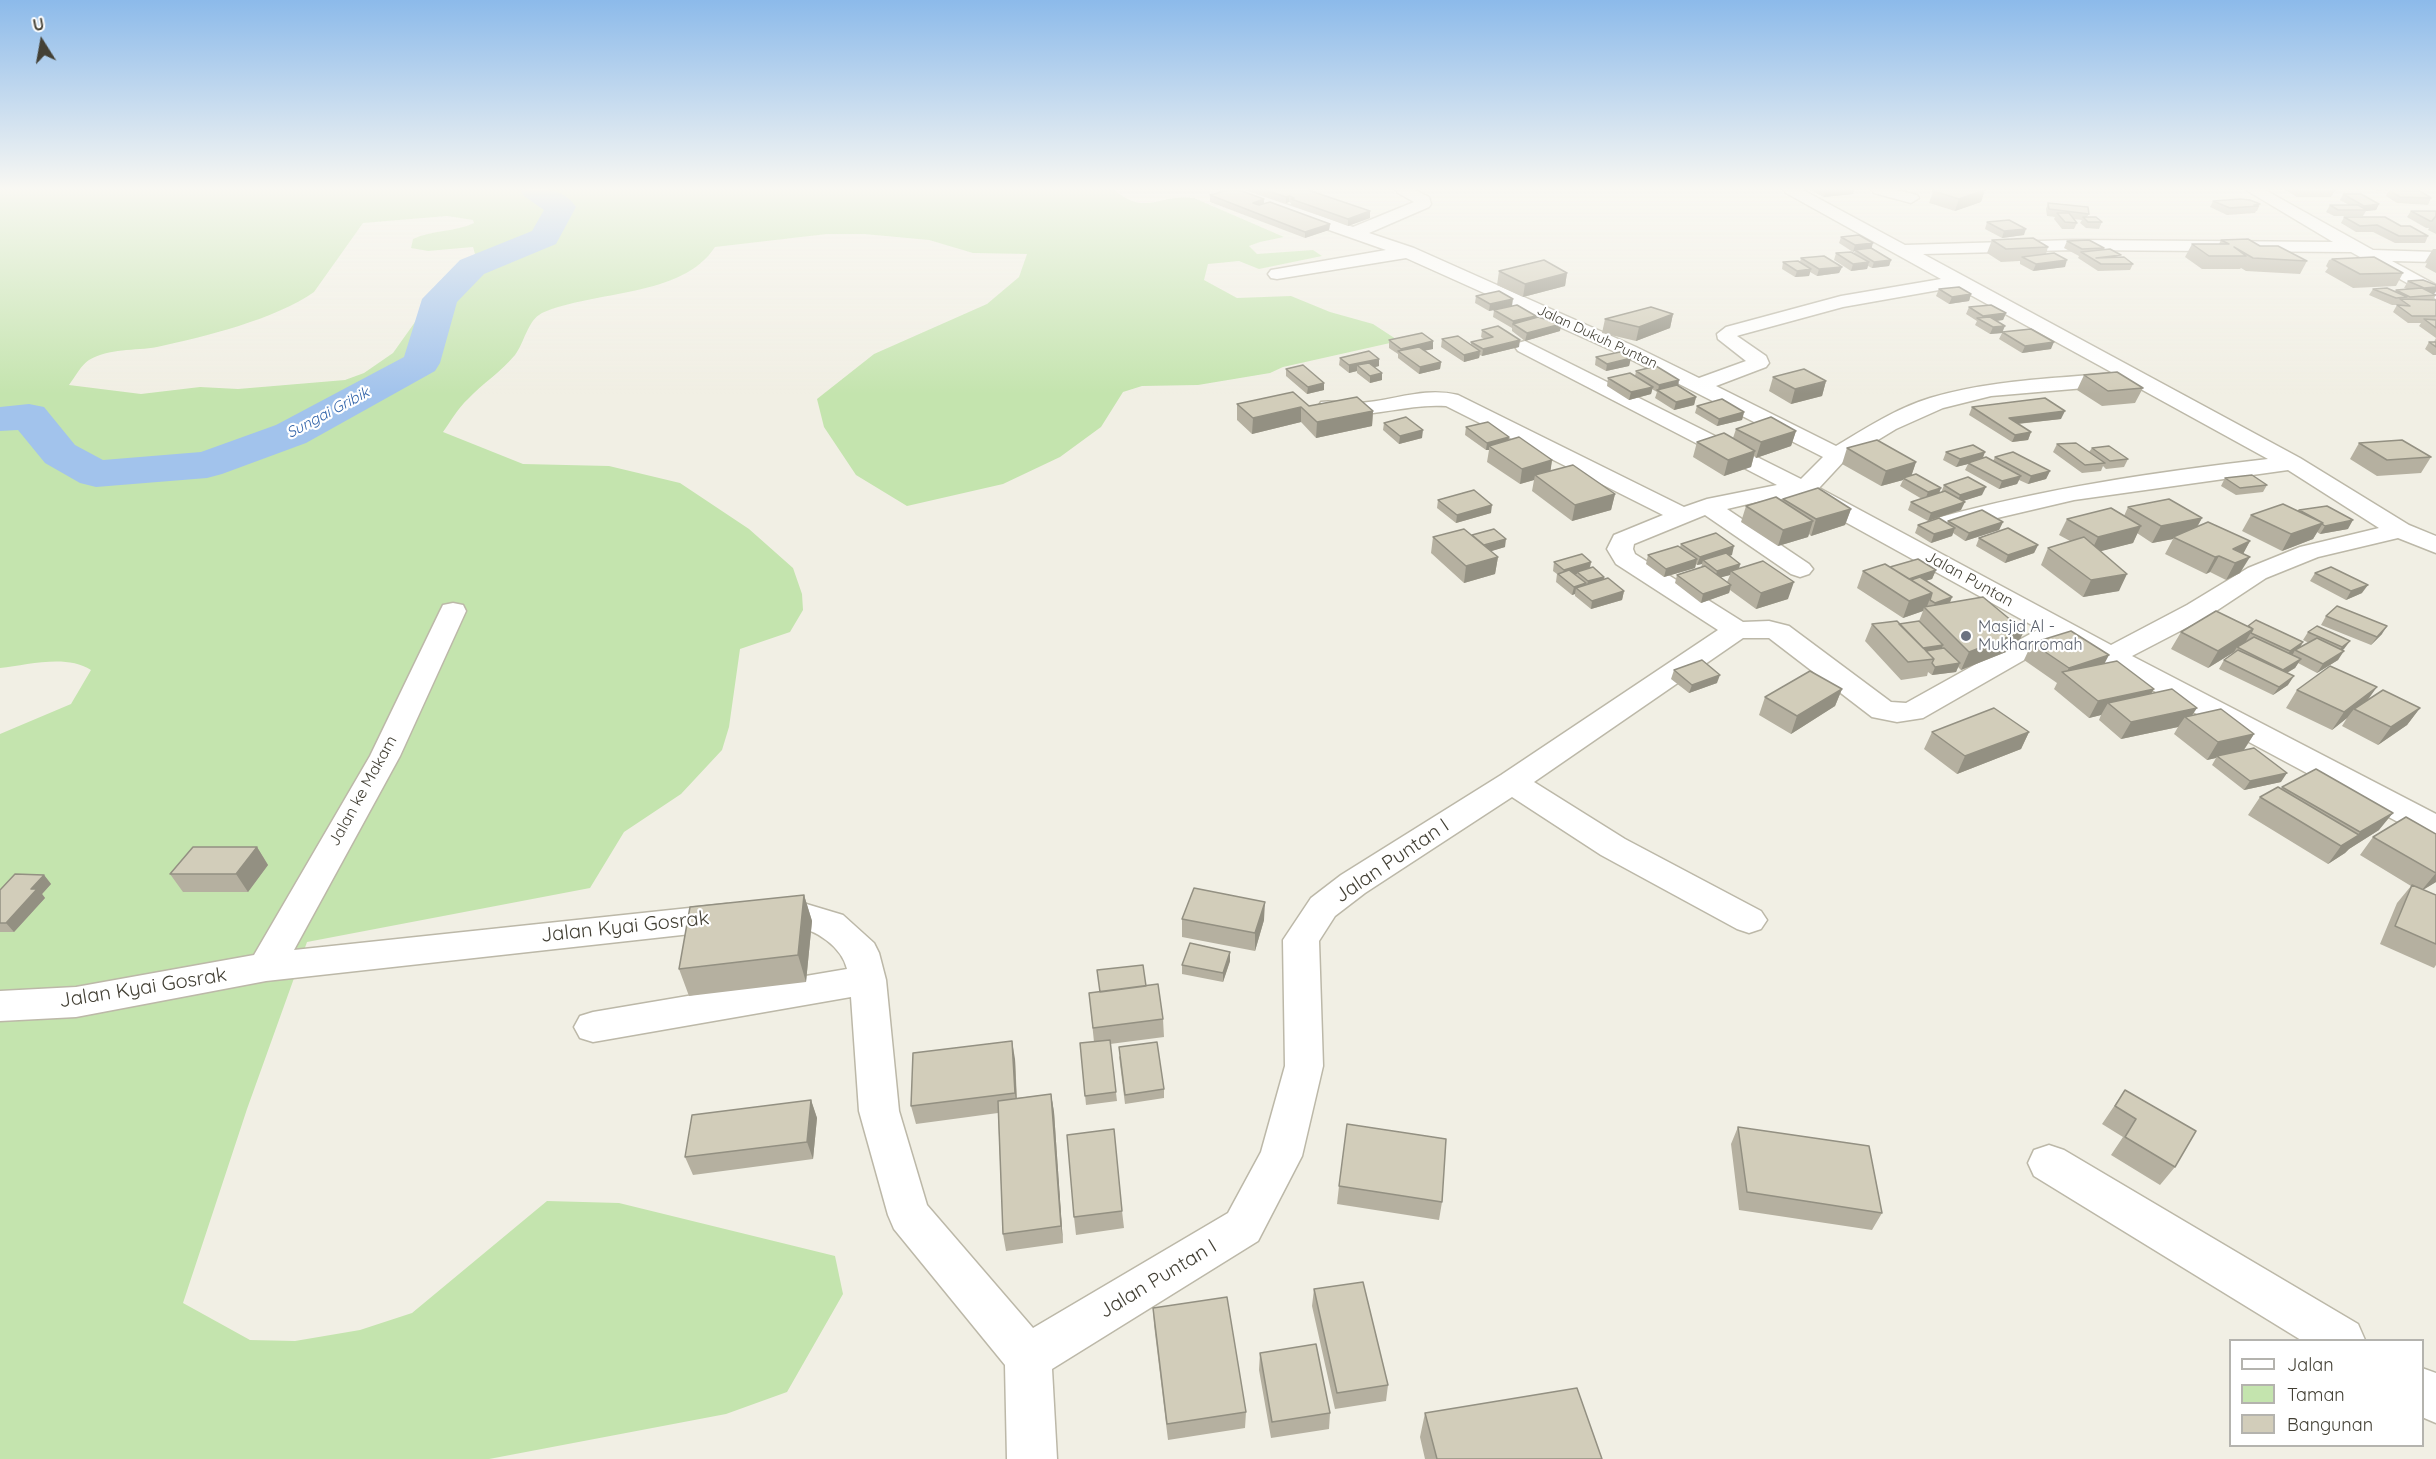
<!DOCTYPE html>
<style>
body{margin:0}
#map{position:relative;width:2436px;height:1459px;overflow:hidden;background:#f1efe4;font-family:Quicksand,sans-serif}
canvas{display:block}
.legend{position:absolute;left:2229px;top:1339px;width:195px;height:108px;box-sizing:border-box;background:#fff;border:2px solid #b4b3ae;margin:0;padding:8px 10px;list-style:none;font-size:18px;color:#434035}
.legend li{display:flex;align-items:center;gap:12px;height:30px}
.legend b{width:30px;border:2px solid #b4b3ae}
.north{position:absolute;left:12px;top:12px;width:60px;height:60px;-webkit-text-stroke:4px #fff;paint-order:stroke;rotate:349deg;font-size:16px;font-weight:700;line-height:24px;text-align:center;color:#434035}
.north::after{content:'';display:block;margin:auto;width:21px;height:27px;background:#434035;clip-path:polygon(50% 0,100% 100%,50% 72%,0 100%)}
</style>
<div id="map">
<canvas width="2436" height="1459"></canvas>
<ul class="legend">
<li><b style="height:8px;background:#fff"></b>Jalan</li>
<li><b style="height:16px;background:#c4e4ae"></b>Taman</li>
<li><b style="height:16px;background:#d2cdba"></b>Bangunan</li>
</ul>
<div class="north">U</div>
</div>
<script>
const g = document.querySelector('canvas').getContext('2d');
g.lineJoin = 'round';
function fill(path, color) { g.fillStyle = color; g.fill(path, 'evenodd'); }
function trace(path, color, width, dash) { g.strokeStyle = color; g.lineWidth = width; g.lineCap = dash ? 'butt' : 'round'; g.setLineDash(dash || []); g.stroke(path); }
function write(font, color, halo, rows, align = 'center') {
  g.font = font + ' Quicksand,sans-serif'; g.lineWidth = 4.5; g.setLineDash([]); g.textBaseline = 'middle'; g.strokeStyle = halo; g.fillStyle = color; for (const [text, x, y, turn = 0] of rows) {
    g.save(); g.translate(x, y); g.rotate((+turn || 0) * Math.PI / 180); g.textAlign = isNaN(turn) ? turn : align; if (halo) g.strokeText(text, 0, 0); g.fillText(text, 0, 0); g.restore();
  }
}
fill(new Path2D(`
 M 0,190 L 1115,190 C 1144,217 1162,193 1194,198 L 1284,237 L 1260,242 L 1249,246 L 1257,254 L 1313,250 L 1322,256 L 1259,269 L 1239,261 L 1208,264 L 1204,280 L 1237,298 L 1291,296 L 1330,312 L 1373,324 L 1399,341 L 1283,367 L 1270,373 L 1198,385 L 1142,386 L 1123,392 L 1101,427 L 1060,457 L 1003,484 L 907,506 L 856,475 L 824,427 L 817,399 L 874,354 L 987,304 L 1019,277 L 1027,254 L 973,253 L 929,240 L 864,234 L 827,234 L 715,247 C 682,298 594,290 542,313 C 527,321 525,342 515,355 C 501,372 483,383 468,399 C 458,408 451,421 443,432 L 523,464 L 609,466 L 680,483 L 749,529 L 793,568 L 802,594 L 803,610 L 790,632 L 740,649 L 729,727 L 722,750 L 681,794 L 624,832 L 590,888 L 307,942 L 247,1109 L 183,1303 L 250,1340 L 295,1341 L 360,1330 L 412,1313 L 547,1201 L 619,1203 L 835,1256 L 843,1294 L 787,1392 L 726,1414 L 489,1459 L 0,1459 L 0,734 L 71,704 L 91,670 C 66,654 28,665 0,668 ZM 447,216 L 473,220 L 474,223 C 455,232 432,230 413,239 L 411,248 L 428,251 L 473,247 L 475,254 L 457,270 L 425,308 L 393,353 L 364,373 L 345,380 L 238,389 L 200,387 L 141,394 L 69,385 C 75,377 81,365 89,360 C 109,348 135,351 157,347 C 204,337 276,319 314,292 L 363,223 Z`), '#c4e4ae');
fill(new Path2D(`
 M 520,190 C 541,188 563,187 576,207 L 556,244 L 484,274 L 457,302 L 440,363 L 435,371 L 306,443 L 222,474 L 207,478 L 96,487 L 80,483 L 45,463 L 18,430 L 0,431 L 0,407 L 29,404 L 44,407 L 75,445 L 103,460 L 201,452 L 276,425 L 404,357 L 422,299 L 460,260 L 532,231 L 544,210 L 524,196 Z`), '#a2c3ec');
const street = new Path2D(`
 M 1222,190 L 1244,190 L 1353,227 L 1414,202 L 1398,193 L 1396,190 L 1415,190 L 1429,197 L 1431,204 L 1429,207 L 1369,233 L 1414,248 L 1636,347 L 1699,378 L 1746,361 L 1718,339 L 1717,334 L 1726,327 L 1841,296 L 1941,279 L 1786,193 L 1784,190 L 1803,190 L 1905,245 L 2073,240 L 2333,242 L 2246,190 L 2265,190 L 2373,250 L 2436,252 L 2436,262 L 2392,261 L 2436,285 L 2436,299 L 2351,252 L 2073,250 L 1923,254 L 2300,458 L 2409,525 L 2436,536 L 2436,553 L 2398,538 L 2318,557 L 2266,578 L 2207,617 L 2132,656 L 2436,814 L 2436,839 L 2424,836 L 2059,640 L 1923,718 L 1897,722 L 1872,717 L 1769,638 L 1743,638 L 1534,782 L 1625,839 L 1761,911 L 1767,920 L 1761,929 L 1749,933 L 1737,929 L 1601,855 L 1512,797 L 1365,893 L 1335,916 L 1319,941 L 1323,1066 L 1302,1156 L 1258,1241 L 1052,1369 L 1057,1459 L 1007,1459 L 1005,1365 L 894,1229 L 888,1215 L 859,1111 L 851,997 L 593,1042 L 580,1038 L 574,1027 L 580,1016 L 593,1012 L 847,969 C 842,947 816,929 793,926 C 781,925 772,927 760,923 L 755,914 L 760,905 L 772,901 L 793,900 L 843,915 L 874,943 L 879,953 L 886,980 L 899,1111 L 927,1205 L 1033,1328 L 1228,1213 L 1261,1152 L 1285,1066 L 1283,940 L 1311,898 L 1341,875 L 1501,775 L 1718,630 L 1616,564 L 1607,549 L 1614,535 L 1663,515 L 1446,406 C 1402,403 1364,422 1321,412 L 1318,407 L 1321,402 C 1333,400 1343,404 1354,403 C 1390,403 1421,386 1458,395 L 1684,507 L 1707,499 L 1777,485 L 1518,351 L 1515,347 L 1518,343 L 1525,341 L 1801,479 L 1823,457 L 1622,355 L 1406,258 L 1277,279 L 1271,278 L 1268,274 L 1271,270 L 1277,269 L 1386,250 L 1224,193 ZM 1956,287 L 2113,373 C 2051,379 1990,380 1930,398 C 1897,408 1866,428 1836,446 L 1716,386 L 1766,367 L 1769,363 L 1766,356 L 1737,336 L 1740,335 L 1843,307 ZM 2128,382 L 2268,459 C 2156,472 2046,488 1937,518 L 1934,523 L 1937,528 L 1946,530 L 2074,500 L 2288,470 L 2379,528 L 2300,547 L 2248,568 L 2187,605 L 2111,645 L 1819,488 L 1845,460 L 1896,429 L 1943,408 L 1991,396 L 2120,385 ZM 1800,497 L 2039,629 L 1906,703 L 1891,702 L 1789,626 L 1769,621 L 1743,622 L 1635,554 L 1633,549 L 1634,544 L 1705,515 L 1791,574 L 1800,577 L 1809,574 L 1813,569 L 1809,564 L 1727,509 L 1761,501 Z
 M 1872,190 L 1897,190 L 1917,195 L 1919,198 L 1911,203 L 1874,193 Z
 M 453,603 L 463,605 L 466,611 L 400,756 L 294,950 L 727,904 L 739,908 L 744,917 L 739,926 L 727,930 L 266,981 L 76,1017 L 0,1021 L 0,991 L 76,987 L 254,955 L 370,756 L 440,611 L 443,605 Z
 M 2049,1145 L 2064,1150 L 2358,1324 L 2365,1340 L 2301,1340 L 2034,1176 L 2028,1163 L 2034,1150 Z
 M 2422,1368 L 2436,1373 L 2436,1423 L 2422,1417 Z`);
trace(street, '#bcb8a8', 3);
fill(street, '#fff');
fill(new Path2D(`
 M 1248,190 L 1308,190 L 1370,218 L 1348,226 L 1291,205 L 1291,203 L 1289,202 L 1286,203 Z
 M 1810,190 L 1854,190 L 1853,194 L 1824,197 Z
 M 1985,190 L 1981,202 L 1955,211 L 1929,203 L 1933,191 Z
 M 2285,190 L 2333,190 L 2335,191 L 2331,197 L 2297,197 Z
 M 2376,190 L 2394,190 L 2431,198 L 2428,205 L 2397,203 L 2386,196 L 2389,190 L 2379,191 Z
 M 2343,194 L 2379,204 L 2376,210 L 2366,211 L 2363,216 L 2334,216 L 2326,212 L 2330,205 L 2349,205 L 2340,200 Z
 M 1210,195 L 1264,199 L 1264,204 L 1330,224 L 1329,230 L 1305,238 L 1210,202 Z
 M 2213,201 L 2260,204 L 2257,211 L 2256,211 L 2255,213 L 2227,215 L 2210,207 Z
 M 2048,203 L 2089,214 L 2087,217 L 2102,222 L 2099,229 L 2086,228 L 2080,223 L 2082,220 L 2073,219 L 2077,223 L 2074,229 L 2062,229 L 2054,219 L 2055,217 L 2047,216 L 2046,209 Z
 M 2411,211 L 2436,211 L 2436,234 L 2428,230 L 2429,228 L 2426,228 L 2407,217 Z
 M 2344,217 L 2401,226 L 2428,236 L 2425,243 L 2395,243 L 2373,232 L 2356,232 L 2341,223 Z
 M 1987,222 L 2024,235 L 2002,238 L 1985,229 Z
 M 1841,237 L 1872,248 L 1891,260 L 1889,266 L 1872,268 L 1868,266 L 1867,269 L 1851,271 L 1834,260 L 1836,253 L 1854,253 L 1855,251 L 1853,252 L 1839,243 Z
 M 1992,240 L 2048,247 L 2046,254 L 2065,267 L 2033,271 L 2020,264 L 2020,261 L 2001,262 L 1987,253 Z
 M 2221,240 L 2260,246 L 2307,261 L 2300,274 L 2246,271 L 2241,268 L 2240,269 L 2202,269 L 2185,257 L 2192,244 L 2219,244 Z
 M 2067,241 L 2104,248 L 2103,250 L 2133,264 L 2130,270 L 2098,271 L 2078,258 L 2079,256 L 2064,248 Z
 M 2433,249 L 2436,249 L 2436,273 L 2425,267 L 2427,263 L 2425,262 Z
 M 1801,258 L 1842,267 L 1839,273 L 1817,276 L 1810,272 L 1809,276 L 1795,277 L 1782,269 L 1783,262 L 1800,262 Z
 M 2332,259 L 2403,273 L 2396,286 L 2353,288 L 2325,272 L 2328,268 L 2326,266 L 2329,260 Z
 M 1499,271 L 1567,273 L 1565,286 L 1523,297 L 1497,285 Z
 M 2408,281 L 2436,285 L 2436,291 L 2435,293 L 2433,293 L 2436,295 L 2433,300 L 2436,300 L 2436,338 L 2419,326 L 2421,323 L 2408,323 L 2393,312 L 2397,305 L 2392,305 L 2369,295 L 2373,289 L 2395,292 L 2396,290 L 2407,289 L 2404,288 Z
 M 1939,289 L 1971,294 L 1969,301 L 1949,304 L 1936,296 Z
 M 1476,296 L 1512,306 L 1536,317 L 1561,324 L 1560,331 L 1525,341 L 1512,331 L 1512,328 L 1493,317 L 1494,310 L 1489,311 L 1475,303 Z
 M 1969,307 L 2006,313 L 2003,320 L 1997,321 L 2003,332 L 2051,349 L 2022,353 L 1999,339 L 2002,333 L 1990,334 L 1975,325 L 1977,321 L 1966,314 Z
 M 1673,314 L 1670,328 L 1636,341 L 1602,333 L 1605,319 Z
 M 1482,330 L 1519,347 L 1482,356 L 1480,355 L 1479,358 L 1464,362 L 1441,347 L 1442,339 L 1471,345 L 1471,342 L 1484,339 L 1481,337 Z
 M 2436,338 L 2436,355 L 2433,355 L 2425,349 L 2429,342 L 2434,342 Z
 M 1389,340 L 1433,341 L 1433,349 L 1425,350 L 1441,362 L 1440,369 L 1419,374 L 1398,358 L 1398,354 L 1389,348 Z
 M 1596,357 L 1631,358 L 1629,366 L 1606,371 L 1595,365 Z
 M 1340,358 L 1379,366 L 1375,367 L 1382,380 L 1370,383 L 1357,373 L 1357,371 L 1349,373 L 1339,365 Z
 M 1286,369 L 1324,383 L 1324,390 L 1307,394 L 1286,376 Z
 M 1636,371 L 1678,386 L 1696,397 L 1694,405 L 1674,410 L 1655,398 L 1657,392 L 1652,389 L 1651,394 L 1629,400 L 1607,386 L 1608,378 L 1635,376 Z
 M 2084,375 L 2143,388 L 2135,403 L 2102,406 L 2077,390 Z
 M 1773,377 L 1826,381 L 1822,396 L 1791,404 L 1769,391 Z
 M 1237,404 L 1309,406 L 1373,411 L 1372,426 L 1316,438 L 1301,422 L 1252,434 L 1237,420 Z
 M 1697,406 L 1744,412 L 1742,420 L 1717,426 L 1695,413 Z
 M 1972,407 L 2061,419 L 2018,424 L 2031,432 L 2028,440 L 2012,442 L 1969,415 Z
 M 1384,423 L 1422,438 L 1399,444 L 1383,430 Z
 M 1466,427 L 1509,437 L 1508,441 L 1552,460 L 1550,471 L 1615,494 L 1611,510 L 1572,521 L 1532,491 L 1534,480 L 1520,484 L 1487,462 L 1489,450 L 1486,450 L 1465,435 Z
 M 1736,429 L 1796,431 L 1791,446 L 1756,458 L 1754,456 L 1751,467 L 1724,476 L 1693,457 L 1697,442 L 1733,438 Z
 M 2359,443 L 2431,457 L 2421,473 L 2377,476 L 2350,459 Z
 M 2057,444 L 2089,452 L 2092,448 L 2128,459 L 2124,467 L 2106,469 L 2103,466 L 2101,471 L 2082,473 L 2053,452 Z
 M 1847,448 L 1916,462 L 1911,476 L 1941,488 L 1939,493 L 1941,493 L 1944,485 L 1982,495 L 1962,501 L 1961,510 L 1928,521 L 1908,510 L 1911,502 L 1922,499 L 1900,486 L 1903,480 L 1881,486 L 1842,464 Z
 M 1946,452 L 1985,452 L 1983,458 L 1993,461 L 1995,457 L 2050,471 L 2046,479 L 2028,484 L 2019,480 L 2017,484 L 1999,489 L 1965,470 L 1968,464 L 1956,467 L 1943,460 Z
 M 2225,478 L 2267,485 L 2263,492 L 2236,495 L 2221,486 Z
 M 1783,499 L 1851,509 L 1845,525 L 1811,536 L 1809,534 L 1808,537 L 1778,546 L 1741,522 L 1746,506 L 1782,501 Z
 M 1438,500 L 1491,513 L 1456,523 L 1437,508 Z
 M 2128,507 L 2202,518 L 2197,527 L 2250,541 L 2243,553 L 2240,573 L 2226,580 L 2210,572 L 2206,574 L 2165,554 L 2173,539 L 2152,543 L 2137,533 L 2133,543 L 2100,551 L 2119,591 L 2083,597 L 2041,565 L 2048,548 L 2070,541 L 2059,535 L 2067,519 L 2124,516 Z
 M 2298,511 L 2348,529 L 2320,534 L 2317,532 L 2313,539 L 2282,551 L 2242,531 L 2251,515 Z
 M 1948,521 L 2003,522 L 1999,530 L 1965,541 L 1953,533 L 1952,536 L 1931,543 L 1915,533 L 1918,525 L 1947,524 Z
 M 1472,535 L 1505,547 L 1491,551 L 1498,557 L 1495,574 L 1464,583 L 1431,553 L 1433,537 Z
 M 1979,538 L 2038,545 L 2034,553 L 2005,563 L 1976,546 Z
 M 1681,544 L 1732,555 L 1729,556 L 1740,564 L 1739,568 L 1788,599 L 1756,609 L 1730,590 L 1729,593 L 1701,603 L 1675,583 L 1677,575 L 1701,568 L 1702,564 L 1697,565 L 1696,564 L 1695,568 L 1664,577 L 1646,564 L 1648,555 L 1680,547 ZM 1730,575 L 1727,582 L 1721,577 Z
 M 1554,562 L 1591,562 L 1590,568 L 1604,577 L 1604,579 L 1624,591 L 1622,600 L 1591,609 L 1575,596 L 1575,594 L 1572,595 L 1556,582 L 1557,574 L 1553,571 Z
 M 1890,567 L 1936,570 L 1932,579 L 1925,581 L 1952,597 L 1950,603 L 2016,648 L 1961,670 L 1958,667 L 1956,672 L 1932,675 L 1928,672 L 1927,676 L 1901,680 L 1865,641 L 1872,624 L 1899,624 L 1919,621 L 1923,611 L 1903,618 L 1857,588 L 1863,571 Z
 M 2315,573 L 2362,593 L 2346,600 L 2310,581 Z
 M 2326,616 L 2382,634 L 2371,645 L 2321,625 Z
 M 2248,626 L 2303,642 L 2300,648 L 2309,643 L 2303,640 L 2308,632 L 2350,641 L 2342,650 L 2338,660 L 2317,673 L 2298,663 L 2295,668 L 2287,673 L 2288,685 L 2273,695 L 2219,669 L 2224,660 L 2232,654 L 2234,652 L 2208,668 L 2171,649 L 2181,632 Z
 M 2032,643 L 2104,664 L 2151,694 L 2193,715 L 2254,734 L 2244,750 L 2281,782 L 2244,790 L 2212,765 L 2216,758 L 2207,760 L 2174,734 L 2178,727 L 2121,739 L 2099,720 L 2101,715 L 2089,718 L 2054,689 L 2057,683 L 2024,660 Z
 M 1674,670 L 1717,683 L 1689,693 L 1671,679 Z
 M 1842,689 L 1835,706 L 1791,734 L 1759,715 L 1765,697 Z
 M 2297,690 L 2368,700 L 2420,708 L 2407,725 L 2378,745 L 2342,726 L 2347,718 L 2332,730 L 2286,708 Z
 M 1932,732 L 2029,732 L 2021,749 L 1957,774 L 1924,749 Z
 M 2282,787 L 2379,830 L 2349,849 L 2345,853 L 2328,864 L 2248,815 L 2260,797 L 2281,789 Z
 M 2436,834 L 2436,882 L 2423,890 L 2436,895 L 2436,965 L 2434,968 L 2380,944 L 2397,903 L 2411,886 L 2360,855 L 2373,837 Z
 M 257,847 L 268,865 L 248,892 L 183,892 L 170,874 Z
 M 44,875 L 51,884 L 42,894 L 45,898 L 14,932 L 0,932 L 0,890 Z
 M 804,895 L 812,921 L 806,982 L 689,996 L 679,969 Z
 M 1182,919 L 1264,920 L 1255,951 L 1182,937 Z
 M 1230,952 L 1230,961 L 1223,982 L 1182,974 L 1182,965 Z
 M 1146,986 L 1163,1019 L 1164,1037 L 1110,1044 L 1117,1101 L 1086,1105 L 1080,1043 L 1094,1042 L 1089,993 Z
 M 1119,1056 L 1164,1089 L 1164,1098 L 1125,1104 Z
 M 1015,1059 L 1017,1098 L 1051,1094 L 1054,1112 L 1063,1243 L 1006,1251 L 1003,1234 L 998,1113 L 916,1124 L 911,1106 Z
 M 2125,1090 L 2175,1167 L 2160,1185 L 2111,1155 L 2123,1137 L 2102,1124 Z
 M 811,1100 L 817,1118 L 813,1159 L 693,1175 L 685,1157 Z
 M 1738,1127 L 1882,1213 L 1872,1230 L 1739,1210 L 1731,1144 Z
 M 1339,1186 L 1442,1202 L 1439,1220 L 1337,1204 Z
 M 1122,1211 L 1124,1228 L 1076,1235 L 1074,1217 Z
 M 1314,1289 L 1388,1385 L 1386,1401 L 1335,1409 L 1312,1306 Z
 M 1153,1308 L 1246,1412 L 1245,1428 L 1168,1440 L 1154,1325 Z
 M 1260,1353 L 1330,1413 L 1329,1429 L 1271,1438 L 1259,1370 Z
 M 1425,1413 L 1602,1459 L 1425,1459 L 1420,1437 Z`), '#b5b0a0');
fill(new Path2D(`
 M 1837,190 L 1854,190 L 1853,194 L 1824,197 L 1826,191 Z
 M 1985,190 L 1981,202 L 1955,211 L 1959,199 Z
 M 1289,196 L 1289,202 L 1286,203 L 1286,197 Z
 M 1264,199 L 1264,206 L 1253,209 L 1253,203 Z
 M 2379,204 L 2376,210 L 2366,211 L 2367,210 L 2361,210 L 2364,206 Z
 M 1370,211 L 1370,218 L 1348,226 L 1348,219 Z
 M 1330,224 L 1329,230 L 1305,238 L 1305,232 Z
 M 2026,229 L 2024,235 L 2002,238 L 2004,231 Z
 M 1873,243 L 1871,250 L 1855,250 L 1855,251 L 1853,252 L 1855,245 Z
 M 1891,260 L 1889,266 L 1872,268 L 1874,262 Z
 M 2067,260 L 2065,267 L 2033,271 L 2036,264 Z
 M 1869,262 L 1867,269 L 1851,271 L 1853,264 Z
 M 1842,267 L 1839,273 L 1817,276 L 1819,269 Z
 M 1811,269 L 1809,276 L 1795,277 L 1797,271 Z
 M 1567,273 L 1565,286 L 1523,297 L 1525,284 Z
 M 2436,287 L 2436,291 L 2435,293 L 2420,295 L 2424,288 Z
 M 1971,294 L 1969,301 L 1949,304 L 1952,297 Z
 M 1513,299 L 1512,306 L 1489,311 L 1490,304 Z
 M 2006,313 L 2003,320 L 1984,322 L 1981,321 L 1983,316 Z
 M 1673,314 L 1670,328 L 1636,341 L 1639,327 Z
 M 1536,316 L 1535,324 L 1513,324 L 1512,328 L 1513,321 Z
 M 1561,324 L 1560,331 L 1525,341 L 1527,333 Z
 M 2005,326 L 2002,333 L 1990,334 L 1993,327 Z
 M 1520,340 L 1519,347 L 1482,356 L 1483,349 Z
 M 1433,341 L 1433,349 L 1404,355 L 1400,353 L 1401,349 Z
 M 2054,342 L 2051,349 L 2022,353 L 2025,346 Z
 M 1480,351 L 1479,358 L 1464,362 L 1464,355 Z
 M 1631,358 L 1629,366 L 1606,371 L 1607,364 Z
 M 1379,359 L 1379,366 L 1363,370 L 1357,365 L 1357,371 L 1349,373 L 1349,365 Z
 M 1441,362 L 1440,369 L 1419,374 L 1420,367 Z
 M 1382,373 L 1382,380 L 1370,383 L 1370,376 Z
 M 1679,380 L 1678,388 L 1658,391 L 1659,385 Z
 M 1826,381 L 1822,396 L 1791,404 L 1795,389 Z
 M 1324,383 L 1324,390 L 1307,394 L 1308,387 Z
 M 1653,387 L 1651,394 L 1629,400 L 1631,392 Z
 M 1696,397 L 1694,405 L 1674,410 L 1676,402 Z
 M 1301,407 L 1301,422 L 1252,434 L 1253,418 Z
 M 1373,411 L 1372,426 L 1316,438 L 1317,422 Z
 M 2065,411 L 2061,419 L 2006,425 L 2009,418 Z
 M 1744,412 L 1742,420 L 1717,426 L 1719,419 Z
 M 1423,430 L 1422,438 L 1399,444 L 1400,436 Z
 M 1796,431 L 1791,446 L 1756,458 L 1761,442 Z
 M 2031,432 L 2028,440 L 2012,442 L 2015,435 Z
 M 1509,437 L 1508,445 L 1489,446 L 1489,450 L 1486,450 L 1487,443 Z
 M 1755,451 L 1751,467 L 1724,476 L 1728,460 Z
 M 1985,452 L 1982,459 L 1968,463 L 1968,464 L 1956,467 L 1960,459 Z
 M 1552,460 L 1550,475 L 1535,475 L 1534,480 L 1520,484 L 1522,469 Z
 M 1916,462 L 1911,477 L 1903,478 L 1903,480 L 1881,486 L 1886,471 Z
 M 2050,471 L 2046,479 L 2028,484 L 2031,476 Z
 M 2021,476 L 2017,484 L 1999,489 L 2002,481 Z
 M 1986,487 L 1982,495 L 1957,503 L 1960,495 Z
 M 1941,488 L 1938,496 L 1925,500 L 1928,492 Z
 M 1615,494 L 1611,510 L 1572,521 L 1575,505 Z
 M 1965,502 L 1961,510 L 1928,521 L 1931,513 Z
 M 1492,505 L 1491,513 L 1456,523 L 1457,515 Z
 M 1851,509 L 1845,525 L 1811,536 L 1816,519 Z
 M 2202,518 L 2193,534 L 2173,537 L 2173,539 L 2152,543 L 2161,526 Z
 M 2353,520 L 2348,529 L 2320,534 L 2325,526 Z
 M 1813,521 L 1808,537 L 1778,546 L 1783,530 Z
 M 2003,522 L 1999,530 L 1965,541 L 1969,533 Z
 M 2323,523 L 2313,539 L 2282,551 L 2291,534 Z
 M 2141,526 L 2133,543 L 2090,554 L 2098,537 Z
 M 1955,528 L 1952,536 L 1931,543 L 1934,534 Z
 M 1506,539 L 1505,547 L 1482,554 L 1483,546 Z
 M 2250,541 L 2241,558 L 2233,549 Z
 M 2038,545 L 2034,553 L 2005,563 L 2008,555 Z
 M 1734,546 L 1732,555 L 1706,563 L 1703,560 L 1702,564 L 1697,565 L 1700,557 Z
 M 2219,556 L 2210,572 L 2206,574 L 2215,557 Z
 M 1498,557 L 1495,574 L 1464,583 L 1466,566 Z
 M 2250,557 L 2240,573 L 2226,580 L 2235,563 Z
 M 1697,559 L 1695,568 L 1664,577 L 1666,569 Z
 M 1591,562 L 1589,570 L 1577,572 L 1577,574 L 1562,578 L 1564,570 Z
 M 1740,564 L 1738,572 L 1731,571 L 1730,575 L 1715,579 L 1717,571 Z
 M 1936,570 L 1932,579 L 1908,586 L 1904,580 Z
 M 2127,574 L 2119,591 L 2083,597 L 2091,580 Z
 M 1604,577 L 1603,585 L 1586,590 L 1588,581 Z
 M 1794,582 L 1788,599 L 1756,609 L 1761,593 Z
 M 1586,583 L 1584,591 L 1576,588 L 1575,594 L 1572,595 L 1574,587 Z
 M 1731,585 L 1729,593 L 1701,603 L 1703,594 Z
 M 2368,585 L 2362,593 L 2346,600 L 2351,591 Z
 M 1624,591 L 1622,600 L 1591,609 L 1592,601 Z
 M 1932,593 L 1926,609 L 1924,607 L 1923,611 L 1903,618 L 1909,601 Z
 M 1952,597 L 1948,606 L 1932,612 L 1935,603 Z
 M 2387,626 L 2382,634 L 2371,645 L 2377,637 Z
 M 2253,629 L 2243,646 L 2237,647 L 2234,652 L 2208,668 L 2218,651 Z
 M 2024,631 L 2016,648 L 1961,670 L 1969,652 Z
 M 2350,641 L 2344,649 L 2336,655 L 2342,647 Z
 M 2303,642 L 2298,650 L 2295,650 L 2293,654 L 2284,660 L 2290,651 Z
 M 1943,645 L 1940,654 L 1917,649 Z
 M 2344,651 L 2338,660 L 2317,673 L 2323,664 Z
 M 2109,655 L 2100,672 L 2065,674 L 2069,668 Z
 M 2301,659 L 2295,668 L 2278,678 L 2283,670 Z
 M 1960,663 L 1956,672 L 1932,675 L 1935,667 Z
 M 1720,675 L 1717,683 L 1689,693 L 1692,685 Z
 M 2294,676 L 2288,685 L 2273,695 L 2279,687 Z
 M 2377,687 L 2364,705 L 2354,709 L 2347,718 L 2332,730 L 2344,712 Z
 M 1842,689 L 1835,706 L 1791,734 L 1797,716 Z
 M 2154,689 L 2144,706 L 2108,703 L 2101,715 L 2089,718 L 2098,701 Z
 M 2197,708 L 2189,720 L 2185,717 L 2178,727 L 2121,739 L 2131,722 Z
 M 2420,708 L 2407,725 L 2378,745 L 2391,727 Z
 M 2029,732 L 2021,749 L 1957,774 L 1965,756 Z
 M 2254,734 L 2243,751 L 2217,756 L 2216,758 L 2207,760 L 2218,742 Z
 M 2287,773 L 2281,782 L 2244,790 L 2250,781 Z
 M 2393,813 L 2379,830 L 2349,849 L 2345,853 L 2328,864 L 2341,846 L 2357,836 L 2360,832 Z
 M 257,847 L 268,865 L 248,892 L 236,874 Z
 M 2436,873 L 2436,882 L 2421,891 Z
 M 44,875 L 51,884 L 42,894 L 45,898 L 14,932 L 6,923 L 31,889 Z
 M 804,895 L 812,921 L 806,982 L 798,955 Z
 M 1265,902 L 1264,920 L 1255,951 L 1255,933 Z
 M 1230,952 L 1230,961 L 1223,982 L 1223,973 Z
 M 1012,1041 L 1015,1059 L 1017,1111 L 1015,1093 Z
 M 1051,1094 L 1054,1112 L 1063,1243 L 1061,1226 Z
 M 811,1100 L 817,1118 L 813,1159 L 807,1142 Z`), '#939082');
const building = new Path2D(`
 M 1229,190 L 1239,190 L 1264,199 L 1253,203 L 1259,205 L 1270,202 L 1330,224 L 1305,232 L 1210,195 Z
 M 1266,190 L 1308,190 L 1370,211 L 1348,219 L 1291,199 L 1294,198 L 1289,196 L 1286,197 Z
 M 1936,190 L 1985,190 L 1959,199 L 1933,191 Z
 M 2298,190 L 2333,190 L 2335,191 L 2300,191 Z
 M 2389,190 L 2420,191 L 2431,198 L 2400,197 Z
 M 2343,194 L 2361,194 L 2379,204 L 2364,206 Z
 M 2241,199 L 2250,200 L 2260,204 L 2254,205 L 2258,206 L 2230,208 L 2213,201 Z
 M 2048,203 L 2088,207 L 2089,214 L 2049,209 Z
 M 2330,205 L 2358,205 L 2367,210 L 2338,210 Z
 M 2411,211 L 2436,211 L 2436,217 L 2435,217 L 2432,221 L 2430,221 Z
 M 2057,213 L 2069,213 L 2077,223 L 2065,222 Z
 M 2083,217 L 2096,217 L 2102,222 L 2088,222 Z
 M 2344,217 L 2385,217 L 2401,226 L 2410,226 L 2428,236 L 2399,236 L 2377,225 L 2360,226 Z
 M 2009,220 L 2026,229 L 2004,231 L 1987,222 Z
 M 1859,235 L 1873,243 L 1855,245 L 1841,237 Z
 M 2033,238 L 2048,247 L 2006,249 L 1992,240 Z
 M 2248,239 L 2260,246 L 2278,246 L 2307,261 L 2253,258 L 2234,247 L 2246,256 L 2209,256 L 2192,244 L 2229,244 L 2221,240 Z
 M 2089,240 L 2104,248 L 2082,249 L 2067,241 Z
 M 1871,248 L 1891,260 L 1874,262 L 1855,250 Z
 M 2110,249 L 2121,255 L 2096,258 L 2124,257 L 2133,264 L 2101,264 L 2081,252 Z
 M 1851,252 L 1869,262 L 1853,264 L 1836,253 Z
 M 2054,253 L 2067,260 L 2036,264 L 2022,257 Z
 M 1824,256 L 1842,267 L 1819,269 L 1801,258 Z
 M 2374,257 L 2403,273 L 2360,274 L 2332,259 Z
 M 1544,260 L 1567,273 L 1525,284 L 1499,271 Z
 M 1798,261 L 1811,269 L 1797,271 L 1783,262 Z
 M 2423,280 L 2436,285 L 2436,287 L 2424,288 L 2408,281 Z
 M 1959,287 L 1971,294 L 1952,297 L 1939,289 Z
 M 2387,288 L 2407,297 L 2396,298 L 2373,289 Z
 M 2422,288 L 2436,295 L 2410,297 L 2396,290 Z
 M 1499,291 L 1513,299 L 1490,304 L 1476,296 Z
 M 2400,299 L 2436,300 L 2436,316 L 2412,316 L 2397,305 L 2410,306 Z
 M 1517,305 L 1536,316 L 1513,321 L 1494,310 Z
 M 1991,305 L 2006,313 L 1983,316 L 1969,307 Z
 M 1651,307 L 1673,314 L 1639,327 L 1605,319 Z
 M 1538,317 L 1561,324 L 1527,333 L 1513,324 Z
 M 1990,317 L 2005,326 L 1993,327 L 1977,318 Z
 M 2424,319 L 2436,320 L 2436,328 Z
 M 1498,326 L 1520,340 L 1483,349 L 1471,342 L 1493,337 L 1482,330 Z
 M 2031,329 L 2054,342 L 2025,346 L 2002,332 Z
 M 1422,333 L 1433,341 L 1401,349 L 1389,340 Z
 M 1458,336 L 1480,351 L 1464,355 L 1442,339 Z
 M 2429,342 L 2436,342 L 2436,347 Z
 M 1419,347 L 1441,362 L 1420,367 L 1398,351 Z
 M 1369,351 L 1379,359 L 1349,365 L 1340,358 Z
 M 1620,352 L 1631,358 L 1607,364 L 1596,357 Z
 M 1369,363 L 1382,373 L 1370,376 L 1357,365 Z
 M 1303,365 L 1324,383 L 1308,387 L 1286,369 Z
 M 1656,366 L 1679,380 L 1659,385 L 1636,371 Z
 M 1804,369 L 1826,381 L 1795,389 L 1773,377 Z
 M 2117,372 L 2143,388 L 2108,391 L 2084,375 Z
 M 1630,373 L 1653,387 L 1631,392 L 1608,378 Z
 M 1677,385 L 1696,397 L 1676,402 L 1657,390 Z
 M 1293,392 L 1309,406 L 1357,397 L 1373,411 L 1317,422 L 1301,407 L 1253,418 L 1237,404 Z
 M 2045,398 L 2065,411 L 2009,418 L 2031,432 L 2015,435 L 1972,407 Z
 M 1722,399 L 1744,412 L 1719,419 L 1697,406 Z
 M 1406,417 L 1423,430 L 1400,436 L 1384,423 Z
 M 1771,417 L 1796,431 L 1761,442 L 1736,429 Z
 M 1488,422 L 1509,437 L 1487,443 L 1466,427 Z
 M 1724,433 L 1755,451 L 1728,460 L 1697,442 Z
 M 1519,437 L 1552,460 L 1522,469 L 1489,446 Z
 M 1877,440 L 1916,462 L 1886,471 L 1847,448 Z
 M 2402,440 L 2431,457 L 2387,460 L 2359,443 Z
 M 2076,443 L 2105,463 L 2085,465 L 2057,444 Z
 M 1973,445 L 1985,452 L 1960,459 L 1946,452 Z
 M 2109,446 L 2128,459 L 2110,461 L 2092,448 Z
 M 2013,452 L 2050,471 L 2031,476 L 1995,457 Z
 M 1986,457 L 2021,476 L 2002,481 L 1968,463 Z
 M 1573,465 L 1615,494 L 1575,505 L 1535,475 Z
 M 1916,474 L 1941,488 L 1928,492 L 1903,478 Z
 M 2252,475 L 2267,485 L 2240,488 L 2225,478 Z
 M 1968,477 L 1986,487 L 1960,495 L 1944,485 Z
 M 1818,488 L 1851,509 L 1816,519 L 1783,499 Z
 M 1474,490 L 1492,505 L 1457,515 L 1438,500 Z
 M 1945,491 L 1965,502 L 1931,513 L 1911,502 Z
 M 1776,497 L 1813,521 L 1783,530 L 1746,506 Z
 M 2169,499 L 2202,518 L 2161,526 L 2128,507 Z
 M 2283,504 L 2323,523 L 2291,534 L 2251,515 Z
 M 2327,506 L 2353,520 L 2325,526 L 2322,524 L 2323,523 L 2299,510 Z
 M 2111,508 L 2141,526 L 2098,537 L 2067,519 Z
 M 1982,510 L 2003,522 L 1969,533 L 1948,521 Z
 M 1939,518 L 1955,528 L 1934,534 L 1918,525 Z
 M 2208,522 L 2250,541 L 2233,549 L 2250,557 L 2235,563 L 2219,556 L 2215,557 L 2173,537 Z
 M 2008,528 L 2038,545 L 2008,555 L 1979,538 Z
 M 1464,529 L 1498,557 L 1466,566 L 1433,537 Z
 M 1494,529 L 1506,539 L 1484,545 L 1472,535 Z
 M 1716,533 L 1734,546 L 1700,557 L 1681,544 Z
 M 2084,537 L 2127,574 L 2091,580 L 2048,548 Z
 M 1678,546 L 1697,559 L 1666,569 L 1648,555 Z
 M 1726,553 L 1740,564 L 1717,571 L 1703,560 Z
 M 1582,554 L 1591,562 L 1564,570 L 1554,562 Z
 M 1918,559 L 1936,570 L 1909,579 L 1890,567 Z
 M 1763,561 L 1794,582 L 1761,593 L 1731,571 Z
 M 1885,564 L 1932,593 L 1909,601 L 1863,571 Z
 M 1705,566 L 1731,585 L 1703,594 L 1677,575 Z
 M 1593,567 L 1604,577 L 1588,581 L 1577,572 Z
 M 2331,567 L 2368,585 L 2351,591 L 2315,573 Z
 M 1569,570 L 1586,583 L 1574,587 L 1558,574 Z
 M 1920,577 L 1952,597 L 1935,603 L 1930,600 L 1932,593 L 1911,580 Z
 M 1608,578 L 1624,591 L 1592,601 L 1576,588 Z
 M 1983,597 L 2024,631 L 1969,652 L 1924,607 Z
 M 2337,606 L 2387,626 L 2377,637 L 2326,616 Z
 M 2216,611 L 2253,629 L 2218,651 L 2181,632 Z
 M 2256,620 L 2303,642 L 2290,651 L 2251,633 L 2253,629 L 2248,626 Z
 M 1897,621 L 1934,659 L 1908,662 L 1872,624 Z
 M 1919,621 L 1943,645 L 1923,648 L 1899,624 Z
 M 2317,626 L 2350,641 L 2342,647 L 2308,632 Z
 M 2071,631 L 2109,655 L 2069,668 L 2032,643 Z
 M 2254,637 L 2301,659 L 2283,670 L 2237,647 Z
 M 2317,638 L 2344,651 L 2323,664 L 2295,650 Z
 M 1944,648 L 1960,663 L 1935,667 L 1932,663 L 1934,659 L 1926,651 Z
 M 2238,650 L 2294,676 L 2279,687 L 2224,660 Z
 M 1702,660 L 1720,675 L 1692,685 L 1674,670 Z
 M 2117,661 L 2154,689 L 2098,701 L 2062,672 Z
 M 2330,666 L 2377,687 L 2344,712 L 2297,690 Z
 M 1810,671 L 1842,689 L 1797,716 L 1765,697 Z
 M 2172,689 L 2197,708 L 2131,722 L 2108,703 Z
 M 2383,690 L 2420,708 L 2391,727 L 2354,709 Z
 M 1994,708 L 2029,732 L 1965,756 L 1932,732 Z
 M 2221,709 L 2254,734 L 2218,742 L 2185,717 Z
 M 2254,748 L 2287,773 L 2250,781 L 2217,756 Z
 M 2316,769 L 2393,813 L 2360,832 L 2282,787 Z
 M 2278,787 L 2359,835 L 2341,846 L 2260,797 Z
 M 2406,817 L 2436,834 L 2436,873 L 2373,837 Z
 M 193,847 L 257,847 L 236,874 L 170,874 Z
 M 15,874 L 44,875 L 31,889 L 37,889 L 6,923 L 0,923 L 0,890 Z
 M 2412,885 L 2436,895 L 2436,944 L 2395,926 Z
 M 1194,888 L 1265,902 L 1255,933 L 1182,919 Z
 M 804,895 L 798,955 L 679,969 L 690,907 Z
 M 1190,943 L 1230,952 L 1223,973 L 1182,965 Z
 M 1143,965 L 1146,986 L 1100,992 L 1097,970 Z
 M 1158,984 L 1163,1019 L 1093,1028 L 1089,993 Z
 M 1110,1040 L 1116,1092 L 1085,1096 L 1080,1043 Z
 M 1012,1041 L 1015,1093 L 911,1106 L 913,1053 Z
 M 1157,1042 L 1164,1089 L 1125,1095 L 1119,1047 Z
 M 2125,1090 L 2196,1131 L 2175,1167 L 2125,1137 L 2136,1119 L 2115,1106 Z
 M 1051,1094 L 1061,1226 L 1003,1234 L 998,1101 Z
 M 811,1100 L 807,1142 L 685,1157 L 692,1115 Z
 M 1347,1124 L 1446,1139 L 1442,1202 L 1339,1186 Z
 M 1738,1127 L 1869,1146 L 1882,1213 L 1747,1192 Z
 M 1114,1129 L 1122,1211 L 1074,1217 L 1067,1135 Z
 M 1363,1282 L 1388,1385 L 1337,1393 L 1314,1289 Z
 M 1227,1297 L 1246,1412 L 1167,1424 L 1153,1308 Z
 M 1316,1344 L 1330,1413 L 1272,1422 L 1260,1353 Z
 M 1577,1388 L 1602,1459 L 1437,1459 L 1425,1413 Z`);
fill(building, '#d2cdba');
trace(building, '#939082', 1.5);
const sky = g.createLinearGradient(0, 0, 0, 394);
sky.addColorStop(0, '#8cbaea');
sky.addColorStop(0.48, '#f9f8f3');
sky.addColorStop(1, '#f9f8f300');
g.fillStyle = sky;
g.fillRect(0, 0, 2436, 394);
for (const [x, y, r, color] of [
 [1966,636,6,"#6b7280"]
]) { const dot = new Path2D(); dot.arc(x, y, r, 0, 2 * Math.PI); g.fillStyle = color; g.fill(dot); trace(dot, '#fff', 2); }
write('14px', '#434035', '#fff', [
 ["Jalan Dukuh Puntan",1597,337,25]
]);
write('italic 15px', '#3365aa', '#fff', [
 ["Sungai Gribik",328,413,-28]
]);
write('16px', '#434035', '#fff', [
 ["Jalan Puntan",1969,579,29],
 ["Jalan ke Makam",363,791,-61]
]);
write('16px', '#5b616d', '#fff', [
 ["Masjid Al -",1978,627],
 ["Mukharromah",1978,645]
], 'left');
write('20px', '#434035', '#fff', [
 ["Jalan Puntan I",1392,861,-34],
 ["Jalan Kyai Gosrak",625,927,-6],
 ["Jalan Kyai Gosrak",143,988,-9],
 ["Jalan Puntan I",1158,1279,-31]
]);
</script>
